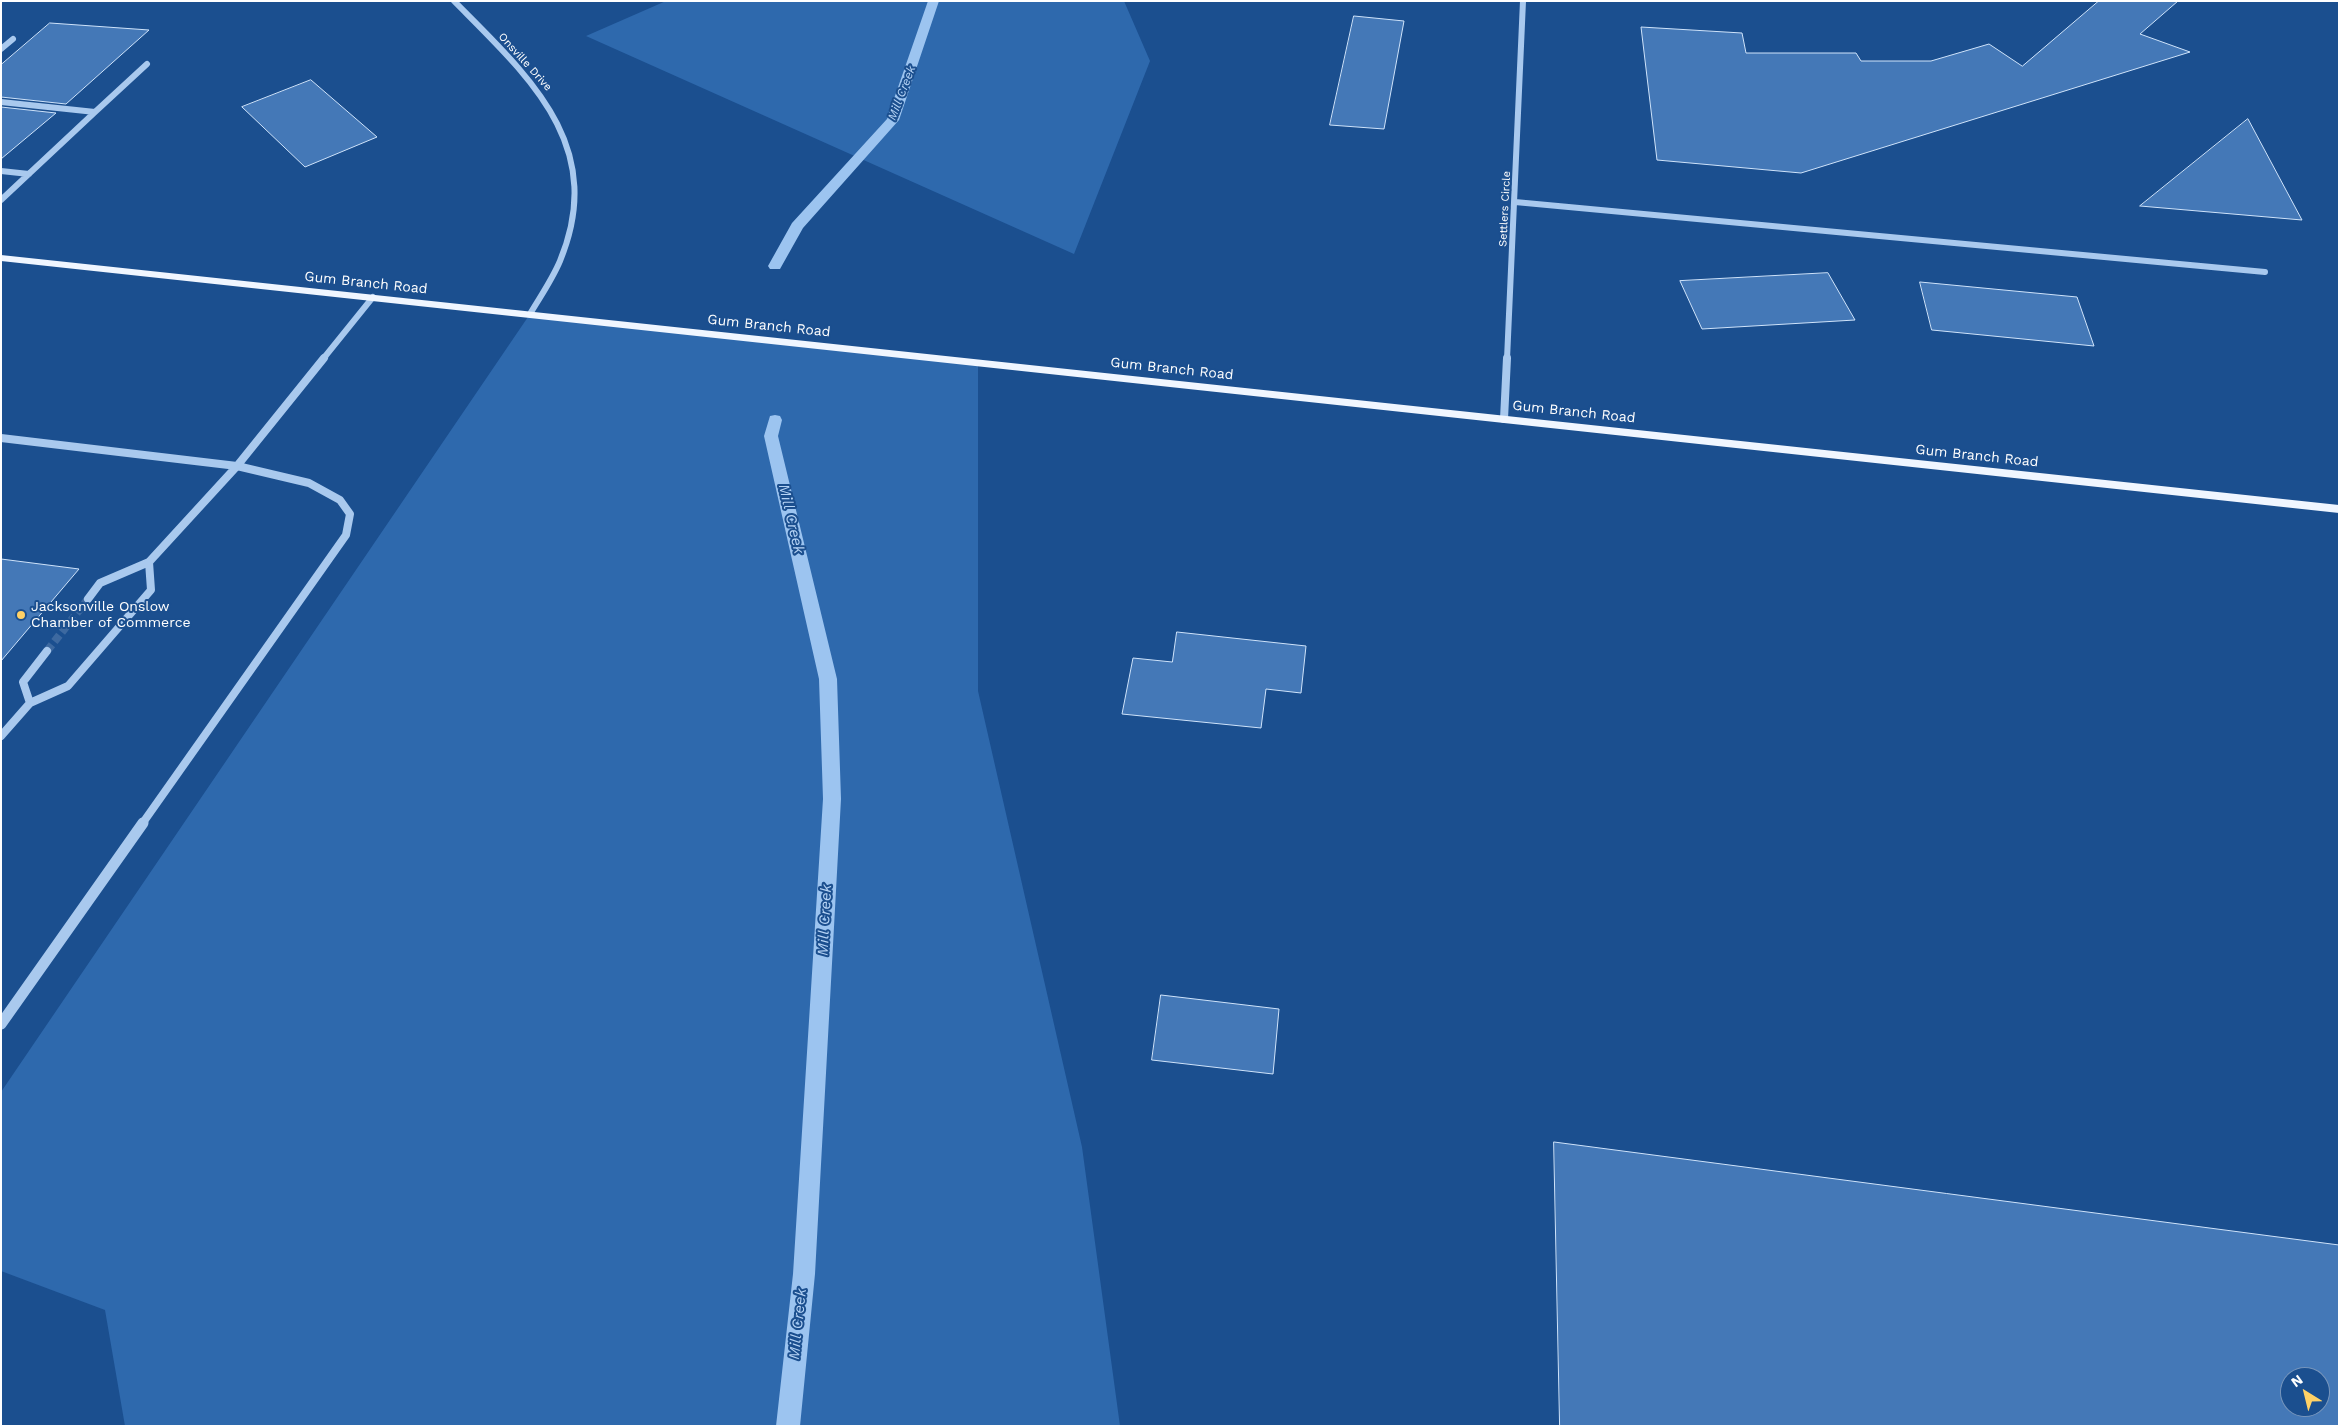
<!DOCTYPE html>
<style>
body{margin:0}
#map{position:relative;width:2340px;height:1427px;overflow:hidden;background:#1b4f8f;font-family:"Work Sans",sans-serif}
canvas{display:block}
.frame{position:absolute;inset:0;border:2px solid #fff;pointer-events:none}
.north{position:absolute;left:2280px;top:1367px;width:50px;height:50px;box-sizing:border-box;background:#1b4f8f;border:1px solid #7695bc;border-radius:50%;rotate:324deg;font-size:14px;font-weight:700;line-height:20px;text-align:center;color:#fff}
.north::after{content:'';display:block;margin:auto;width:18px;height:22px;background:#ffd166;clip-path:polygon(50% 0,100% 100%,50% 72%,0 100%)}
</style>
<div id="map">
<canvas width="2340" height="1427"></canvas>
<div class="frame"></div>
<div class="north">N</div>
</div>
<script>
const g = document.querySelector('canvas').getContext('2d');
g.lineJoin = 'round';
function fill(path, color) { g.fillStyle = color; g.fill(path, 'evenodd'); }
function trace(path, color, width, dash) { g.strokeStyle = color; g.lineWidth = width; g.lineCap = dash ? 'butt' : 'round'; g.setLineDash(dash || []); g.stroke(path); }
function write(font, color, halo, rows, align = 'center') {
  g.font = font + ' "Work Sans",sans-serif'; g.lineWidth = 4; g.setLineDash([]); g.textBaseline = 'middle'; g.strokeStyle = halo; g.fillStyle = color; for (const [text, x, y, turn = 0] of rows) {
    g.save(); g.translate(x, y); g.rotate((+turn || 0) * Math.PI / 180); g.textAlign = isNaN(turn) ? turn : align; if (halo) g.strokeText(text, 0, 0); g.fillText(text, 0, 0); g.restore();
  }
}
fill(new Path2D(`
 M 666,1 L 1124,1 L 1150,61 L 1074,254 L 586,36 Z
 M 530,314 L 978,362 L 978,691 L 1082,1147 L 1120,1426 L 125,1426 L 105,1310 L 1,1271 L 1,1092 Z`), '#2e69ad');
fill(new Path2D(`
 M 928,1 L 939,1 L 899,120 L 803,228 L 780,269 L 770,269 L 768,266 L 792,223 L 887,119 Z
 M 775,415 L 780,416 L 782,420 L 778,436 L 837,679 L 841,799 L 815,1274 L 800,1426 L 776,1426 L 793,1274 L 823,799 L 819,679 L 764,436 L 770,416 Z`), '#9cc4f0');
const building = new Path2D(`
 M 2099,1 L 2178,1 L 2140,34 L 2190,52 L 1801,173 L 1657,160 L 1641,27 L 1742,33 L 1746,53 L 1856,53 L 1861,61 L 1931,61 L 1989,44 L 2022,66 Z
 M 1354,16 L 1404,21 L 1384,129 L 1330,125 Z
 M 50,23 L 149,30 L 66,104 L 1,97 L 1,65 Z
 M 311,80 L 377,137 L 305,167 L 242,107 Z
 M 1,107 L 56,113 L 1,159 Z
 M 2248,119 L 2302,220 L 2140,206 Z
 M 1828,273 L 1855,320 L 1702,329 L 1680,281 Z
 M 1920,282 L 2077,297 L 2094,346 L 1932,330 Z
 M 1,559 L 79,569 L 1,661 Z
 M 1177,632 L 1306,646 L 1301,693 L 1266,689 L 1261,728 L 1122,714 L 1133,658 L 1172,662 Z
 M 1161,995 L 1279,1009 L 1273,1074 L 1152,1060 Z
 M 1554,1142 L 2339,1245 L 2339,1426 L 1560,1426 ZM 2290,1377 L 2320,1377 L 2320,1407 L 2290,1407 Z`);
fill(building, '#4478b7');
trace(building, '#cfe3fa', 1);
trace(new Path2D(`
 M 47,651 L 88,599`), '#3d69a0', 8, [8, 4]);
trace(new Path2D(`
 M 454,1 C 528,76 608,145 560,261 C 552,280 540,297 530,314
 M 1,49 L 13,39
 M 1,102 L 95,112 L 1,200
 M 95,112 L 147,64
 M 1,171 L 29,174
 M 1515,202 L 2265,272
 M 323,359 L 373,297
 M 1507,359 L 1523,1`), '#a9c9ee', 6);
trace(new Path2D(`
 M 1504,419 L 1507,358
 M 1,438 L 237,466 L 309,483 L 340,500 L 350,514 L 346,535 L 142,824
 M 88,599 L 100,583 L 149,562 L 237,466 L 324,358
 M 30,703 L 23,682 L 47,651
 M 1,736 L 30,703 L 68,686 L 151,590 L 149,562`), '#a9c9ee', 8);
trace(new Path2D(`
 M 1,1024 L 143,823`), '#a9c9ee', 11);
fill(new Path2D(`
 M 1,255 L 2339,505 L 2339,513 L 1,261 Z`), '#f0f6ff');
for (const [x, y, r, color] of [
 [21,615,5,"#ffd166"]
]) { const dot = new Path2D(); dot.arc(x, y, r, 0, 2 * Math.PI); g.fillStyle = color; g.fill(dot); trace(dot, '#1b4f8f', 2); }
write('11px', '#fff', '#1b4f8f', [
 ["Onsville Drive",525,62,48],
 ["Settlers Circle",1505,209,-87]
]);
write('italic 12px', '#b5d3f5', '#1b4f8f', [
 ["Mill Creek",902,93,-69]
]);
write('14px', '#fff', '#1b4f8f', [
 ["Gum Branch Road",366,283,6],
 ["Gum Branch Road",769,326,6],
 ["Gum Branch Road",1172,369,6],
 ["Gum Branch Road",1574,412,6],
 ["Gum Branch Road",1977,456,6]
]);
write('14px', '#fff', '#1b4f8f', [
 ["Jacksonville Onslow",31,607],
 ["Chamber of Commerce",31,623]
], 'left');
write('italic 15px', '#b5d3f5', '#1b4f8f', [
 ["Mill Creek",791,519,77],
 ["Mill Creek",825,920,-87],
 ["Mill Creek",798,1324,-84]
]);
</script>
